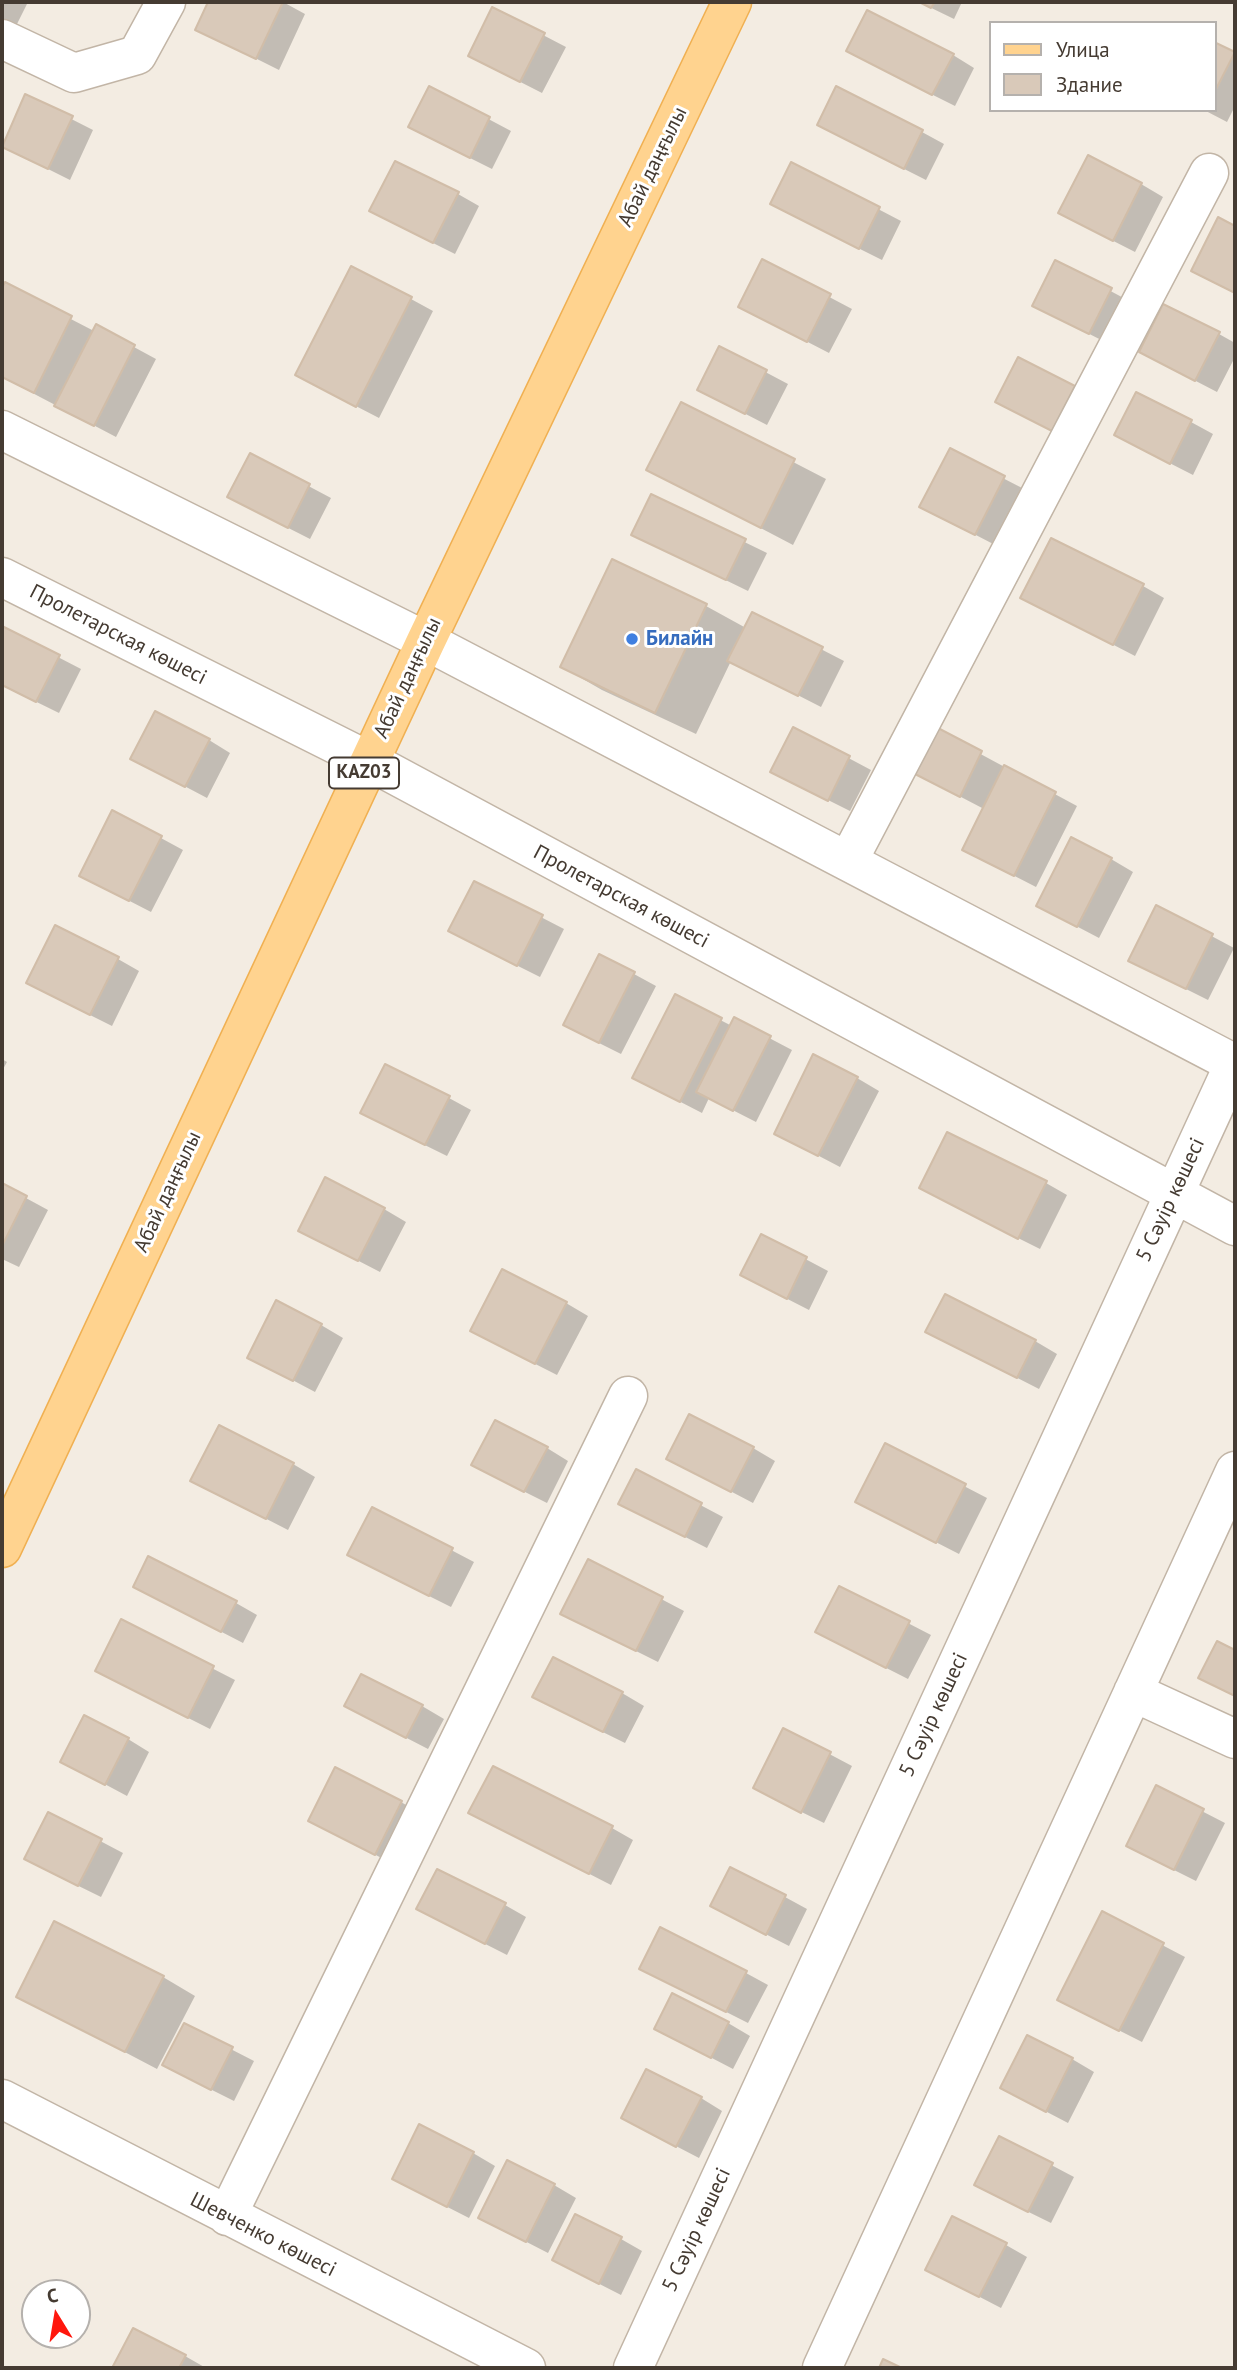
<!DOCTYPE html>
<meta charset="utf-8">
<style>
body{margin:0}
#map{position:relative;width:1237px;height:2370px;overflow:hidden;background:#f3ece2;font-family:"PT Sans",sans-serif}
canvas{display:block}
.frame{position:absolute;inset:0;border:4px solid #453b32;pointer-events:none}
.legend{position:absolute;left:989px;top:21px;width:228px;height:91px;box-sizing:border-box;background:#fff;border:2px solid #b5b1ad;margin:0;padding:9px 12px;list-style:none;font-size:21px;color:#453b32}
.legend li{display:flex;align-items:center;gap:14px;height:35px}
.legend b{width:35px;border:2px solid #b5b1ad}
.north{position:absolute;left:21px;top:2279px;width:70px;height:70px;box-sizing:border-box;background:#fff;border:2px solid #b5b1ad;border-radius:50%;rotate:349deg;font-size:19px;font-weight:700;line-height:28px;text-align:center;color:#453b32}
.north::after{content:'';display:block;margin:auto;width:24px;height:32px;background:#ff170d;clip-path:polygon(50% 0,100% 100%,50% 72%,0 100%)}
</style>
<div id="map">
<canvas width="1237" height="2370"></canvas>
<div class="frame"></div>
<ul class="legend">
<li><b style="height:9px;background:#ffd38f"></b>Улица</li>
<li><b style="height:19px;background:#d9c9b9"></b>Здание</li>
</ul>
<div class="north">С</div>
</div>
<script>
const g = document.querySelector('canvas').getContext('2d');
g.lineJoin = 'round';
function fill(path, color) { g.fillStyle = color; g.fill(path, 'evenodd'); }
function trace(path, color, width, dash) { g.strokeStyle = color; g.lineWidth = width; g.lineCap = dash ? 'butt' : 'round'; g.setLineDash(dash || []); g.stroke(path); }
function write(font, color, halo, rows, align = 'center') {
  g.font = font + ' "PT Sans",sans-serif'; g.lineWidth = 6; g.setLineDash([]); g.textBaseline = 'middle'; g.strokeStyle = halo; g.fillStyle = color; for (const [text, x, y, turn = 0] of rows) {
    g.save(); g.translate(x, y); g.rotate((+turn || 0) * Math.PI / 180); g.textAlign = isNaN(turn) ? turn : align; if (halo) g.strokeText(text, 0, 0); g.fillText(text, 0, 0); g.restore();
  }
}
fill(new Path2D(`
 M 2,2 L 28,2 L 15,28 L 2,22 Z
 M 210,2 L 283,2 L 305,14 L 279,70 L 197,29 Z
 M 919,2 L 962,2 L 954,19 Z
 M 493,9 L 566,47 L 542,93 L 491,67 Z
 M 1214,44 L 1235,55 L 1235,106 L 1227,122 L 1204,110 L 1214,110 Z
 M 953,55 L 974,68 L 955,106 L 869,63 Z
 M 430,88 L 511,131 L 492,169 L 432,139 Z
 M 26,96 L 93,130 L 70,180 L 2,146 Z
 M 922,132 L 944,144 L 926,180 L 841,137 Z
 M 792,164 L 901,221 L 882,260 L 794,216 Z
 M 1141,184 L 1163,197 L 1135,252 L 1082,225 Z
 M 458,194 L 479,206 L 455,254 L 393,223 Z
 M 763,262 L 852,309 L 829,353 L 740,307 Z
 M 1056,262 L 1133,303 L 1111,345 L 1056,317 Z
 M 5,285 L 94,331 L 97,327 L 156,359 L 116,437 L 2,377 L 2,292 Z
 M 411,299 L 433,311 L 379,418 L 319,387 Z
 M 1219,334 L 1235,343 L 1235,357 L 1217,392 L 1163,364 Z
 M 720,348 L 788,384 L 767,425 L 699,390 Z
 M 681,404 L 826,479 L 793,545 L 648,469 Z
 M 1191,422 L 1213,434 L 1193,475 L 1138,447 Z
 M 950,451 L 1026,490 L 997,546 L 922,507 Z
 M 250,455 L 331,498 L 310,539 L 251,509 Z
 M 652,497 L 767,553 L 748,591 L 633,535 Z
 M 1143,586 L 1164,598 L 1135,656 L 1023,598 Z
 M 706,606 L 746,628 L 753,614 L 844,661 L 821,707 L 731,661 L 696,734 L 602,690 L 562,667 Z
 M 2,628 L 81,669 L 59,713 L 2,685 Z
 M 794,729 L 871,770 L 850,811 L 794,783 Z
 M 936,730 L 1077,806 L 1036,887 L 964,850 L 984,809 L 915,773 Z
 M 209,740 L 230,753 L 207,798 L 154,770 Z
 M 113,812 L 183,850 L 151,912 L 81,876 Z
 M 1111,859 L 1133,872 L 1099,938 L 1038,906 Z
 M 475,883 L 564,929 L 540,977 L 472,943 Z
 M 1157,907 L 1234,948 L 1208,1000 L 1152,972 Z
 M 118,959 L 139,971 L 112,1026 L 50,995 Z
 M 634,974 L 656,986 L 621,1054 L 587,1037 Z
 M 675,997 L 732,1026 L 735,1020 L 792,1050 L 756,1122 L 709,1098 L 702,1113 L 634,1078 Z
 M 2,1059 L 7,1062 L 2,1071 Z
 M 857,1078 L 879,1091 L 840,1167 L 798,1145 Z
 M 449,1098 L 471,1110 L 447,1156 L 384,1125 Z
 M 1046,1183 L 1067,1195 L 1040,1249 L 942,1200 Z
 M 2,1185 L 48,1210 L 19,1267 L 2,1259 Z
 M 384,1209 L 406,1222 L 380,1272 L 322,1242 Z
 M 762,1236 L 828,1271 L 809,1310 L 764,1287 Z
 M 566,1303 L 588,1316 L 557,1375 L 494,1343 Z
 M 321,1325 L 343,1338 L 315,1392 L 249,1357 Z
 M 1035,1341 L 1057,1354 L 1039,1389 L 949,1343 Z
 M 885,1445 L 987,1498 L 959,1554 L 879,1513 Z
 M 547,1448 L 568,1461 L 547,1503 L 495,1477 Z
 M 753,1448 L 775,1461 L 753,1503 L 690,1470 Z
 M 293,1464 L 315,1477 L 288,1530 L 214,1492 Z
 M 636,1471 L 723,1517 L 707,1548 L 642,1515 Z
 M 373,1509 L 474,1562 L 451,1607 L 371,1567 Z
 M 589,1561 L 684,1611 L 658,1662 L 584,1625 Z
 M 840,1588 L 931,1635 L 908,1679 L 839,1644 Z
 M 156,1598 L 236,1603 L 257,1615 L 243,1643 Z
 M 122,1622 L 235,1680 L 210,1729 L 119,1683 Z
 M 622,1693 L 644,1706 L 625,1743 L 556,1709 Z
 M 422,1706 L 444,1719 L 428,1749 L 368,1718 Z
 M 784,1730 L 852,1766 L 824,1823 L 777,1800 Z
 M 128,1739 L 149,1752 L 127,1796 L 84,1773 Z
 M 1157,1788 L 1225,1823 L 1196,1881 L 1150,1858 Z
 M 401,1802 L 423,1815 L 397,1866 L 310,1821 Z
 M 49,1814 L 123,1853 L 101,1897 L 48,1871 Z
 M 492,1824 L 612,1828 L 633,1840 L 611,1885 Z
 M 785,1897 L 807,1909 L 789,1946 L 734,1918 Z
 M 505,1905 L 526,1917 L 507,1955 L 440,1921 Z
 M 1103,1914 L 1185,1957 L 1142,2042 L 1059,2000 Z
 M 746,1973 L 768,1985 L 748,2023 L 663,1980 Z
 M 163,1977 L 195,1996 L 157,2069 L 18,1996 Z
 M 728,2023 L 750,2036 L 733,2069 L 656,2029 Z
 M 184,2025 L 254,2061 L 234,2101 L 186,2077 Z
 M 1072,2059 L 1094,2072 L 1068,2123 L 1024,2100 Z
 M 701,2098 L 722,2111 L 699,2158 L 645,2130 Z
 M 1000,2138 L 1074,2177 L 1051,2223 L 998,2197 Z
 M 473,2153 L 495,2166 L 469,2218 L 416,2191 Z
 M 554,2185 L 576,2198 L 548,2253 L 480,2218 Z
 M 621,2239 L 642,2251 L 621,2295 L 576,2272 Z
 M 1006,2245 L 1027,2257 L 1001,2308 L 949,2281 Z
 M 134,2330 L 185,2356 L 206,2368 L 114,2368 Z`), '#0003');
const building = new Path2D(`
 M 208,2 L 283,2 L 256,59 L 195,30 Z
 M 919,2 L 935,2 L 931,8 Z
 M 492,7 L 545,33 L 520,82 L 468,56 Z
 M 867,10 L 954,54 L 932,95 L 846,51 Z
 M 1214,42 L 1235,52 L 1214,93 Z
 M 429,86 L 490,117 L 470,158 L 408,127 Z
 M 836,86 L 923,130 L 904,169 L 817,125 Z
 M 25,94 L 73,116 L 48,169 L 2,147 Z
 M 1088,155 L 1142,183 L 1113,241 L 1058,213 Z
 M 395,161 L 459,192 L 433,243 L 369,211 Z
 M 791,162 L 880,207 L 859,249 L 770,204 Z
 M 1218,217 L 1235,226 L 1235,293 L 1191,271 Z
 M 762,259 L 831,294 L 807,342 L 738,307 Z
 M 1055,260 L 1112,288 L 1089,334 L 1032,306 Z
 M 351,266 L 412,297 L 356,407 L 295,375 Z
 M 5,282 L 72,316 L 34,393 L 2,377 L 2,288 Z
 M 1163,304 L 1220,332 L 1195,381 L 1139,352 Z
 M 96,324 L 135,345 L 94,426 L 54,406 Z
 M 719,346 L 767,370 L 745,414 L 697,390 Z
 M 1018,357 L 1075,386 L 1052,431 L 995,402 Z
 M 1136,392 L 1192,420 L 1170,464 L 1114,435 Z
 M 681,402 L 795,459 L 761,528 L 646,470 Z
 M 950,448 L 1005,476 L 975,535 L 919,507 Z
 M 250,453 L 310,484 L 288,528 L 227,497 Z
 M 651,494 L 746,539 L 726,580 L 631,535 Z
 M 1051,538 L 1144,584 L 1113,645 L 1020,598 Z
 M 612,559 L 707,604 L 655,713 L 560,667 Z
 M 752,612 L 823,647 L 798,696 L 727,661 Z
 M 2,626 L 60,655 L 36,702 L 2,685 Z
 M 155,711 L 210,739 L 185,787 L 130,759 Z
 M 793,727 L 850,756 L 828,801 L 770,772 Z
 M 936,727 L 982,751 L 960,797 L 913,773 Z
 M 1004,765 L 1056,792 L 1014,876 L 962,850 Z
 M 112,810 L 162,836 L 129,901 L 79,876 Z
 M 1071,837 L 1112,858 L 1077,927 L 1036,906 Z
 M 474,881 L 543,915 L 517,966 L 448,931 Z
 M 1156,905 L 1213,934 L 1186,989 L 1128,961 Z
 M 55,925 L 119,957 L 90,1015 L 26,983 Z
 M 599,954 L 635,972 L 599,1043 L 563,1025 Z
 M 675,994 L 722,1018 L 680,1102 L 632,1078 Z
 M 734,1017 L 771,1036 L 733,1111 L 696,1092 Z
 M 813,1054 L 858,1077 L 818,1156 L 774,1134 Z
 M 385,1064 L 450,1096 L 425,1145 L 360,1113 Z
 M 947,1132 L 1047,1181 L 1018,1239 L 919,1188 Z
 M 325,1177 L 385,1208 L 358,1261 L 298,1231 Z
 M 2,1183 L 27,1196 L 2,1246 Z
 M 761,1234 L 807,1257 L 787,1299 L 740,1275 Z
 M 502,1269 L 567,1302 L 535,1364 L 470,1331 Z
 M 945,1294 L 1036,1340 L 1017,1378 L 925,1332 Z
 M 276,1300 L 322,1324 L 293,1381 L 247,1358 Z
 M 689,1414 L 754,1447 L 731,1492 L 666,1459 Z
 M 495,1420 L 548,1447 L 524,1492 L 471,1465 Z
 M 219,1425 L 294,1463 L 266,1519 L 190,1481 Z
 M 885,1443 L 966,1484 L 936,1543 L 855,1502 Z
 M 636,1469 L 702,1503 L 685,1537 L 618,1504 Z
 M 372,1507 L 453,1548 L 429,1596 L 347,1555 Z
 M 148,1556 L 237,1601 L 221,1632 L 133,1587 Z
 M 588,1559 L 663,1597 L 636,1651 L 560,1614 Z
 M 839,1586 L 910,1621 L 886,1668 L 815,1632 Z
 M 121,1619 L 214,1666 L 188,1718 L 95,1671 Z
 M 1217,1641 L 1235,1650 L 1235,1696 L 1198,1678 Z
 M 553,1657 L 623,1692 L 603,1732 L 532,1697 Z
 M 361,1674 L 423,1705 L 406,1738 L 344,1706 Z
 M 84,1715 L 129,1738 L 105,1785 L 60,1762 Z
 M 783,1728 L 831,1752 L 801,1813 L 753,1788 Z
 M 493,1766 L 613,1826 L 589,1874 L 468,1813 Z
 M 335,1767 L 402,1801 L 375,1855 L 308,1821 Z
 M 1156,1785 L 1204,1809 L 1174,1870 L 1126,1846 Z
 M 48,1812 L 102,1839 L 78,1886 L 24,1859 Z
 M 730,1867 L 786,1895 L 766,1935 L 710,1906 Z
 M 437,1869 L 506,1903 L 485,1944 L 416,1909 Z
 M 1102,1911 L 1164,1943 L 1119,2031 L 1057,2000 Z
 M 54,1921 L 164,1976 L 125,2052 L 16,1997 Z
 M 660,1927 L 747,1971 L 726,2012 L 639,1969 Z
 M 672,1993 L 729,2022 L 711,2058 L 654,2029 Z
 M 184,2023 L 233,2047 L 211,2090 L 162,2065 Z
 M 1027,2035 L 1073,2058 L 1046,2112 L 1000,2088 Z
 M 646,2069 L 702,2097 L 676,2147 L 621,2118 Z
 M 419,2124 L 474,2152 L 447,2207 L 392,2179 Z
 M 999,2136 L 1053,2163 L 1028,2212 L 974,2185 Z
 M 507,2160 L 555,2184 L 526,2242 L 478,2218 Z
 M 575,2214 L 622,2237 L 599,2284 L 552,2260 Z
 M 952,2216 L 1007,2243 L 979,2297 L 925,2270 Z
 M 133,2328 L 186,2355 L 179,2368 L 112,2368 Z
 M 883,2359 L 902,2368 L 879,2368 Z`);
fill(building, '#d9c9b9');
trace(building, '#d1bda8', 2);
const minor = new Path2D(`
 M 2,39 L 74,73 L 137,55 L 166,2
 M 2,430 L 426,641 L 1235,1064
 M 2,577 L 369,761 L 1235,1226
 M 848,861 L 1209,173
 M 1133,1692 L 1235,1739
 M 2,2099 L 526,2368
 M 227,2216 L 628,1396
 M 633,2368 L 1235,1062
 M 822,2368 L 1235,1471`);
const major = new Path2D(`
 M 2,1548 L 426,641 L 732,2`);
trace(minor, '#c2b5a6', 41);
trace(major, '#f0b052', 41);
trace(minor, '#fff', 38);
trace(major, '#ffd38f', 38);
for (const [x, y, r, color] of [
 [632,639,7,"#3f7fe0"]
]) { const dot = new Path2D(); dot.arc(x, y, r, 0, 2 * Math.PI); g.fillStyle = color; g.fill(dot); trace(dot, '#fff', 2.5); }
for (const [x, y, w] of [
 [364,773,70]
]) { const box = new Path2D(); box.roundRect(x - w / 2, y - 15.5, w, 31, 5); g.fillStyle = '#fff'; g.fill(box); trace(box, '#453b32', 2); }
write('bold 19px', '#453b32', null, [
 ["KАZ03",364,773]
]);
write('21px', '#453b32', '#fff', [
 ["Абай даңғылы",653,167,-64],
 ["Пролетарская көшесі",118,635,27],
 ["Абай даңғылы",408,678,-65],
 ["Пролетарская көшесі",621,897,28],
 ["Абай даңғылы",168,1192,-65],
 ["5 Сәуір көшесі",1171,1200,-65],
 ["5 Сәуір көшесі",934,1715,-65],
 ["5 Сәуір көшесі",697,2230,-65],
 ["Шевченко көшесі",263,2235,27]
]);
write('bold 21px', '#366cbe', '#fff', [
 ["Билайн",646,639]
], 'left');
</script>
